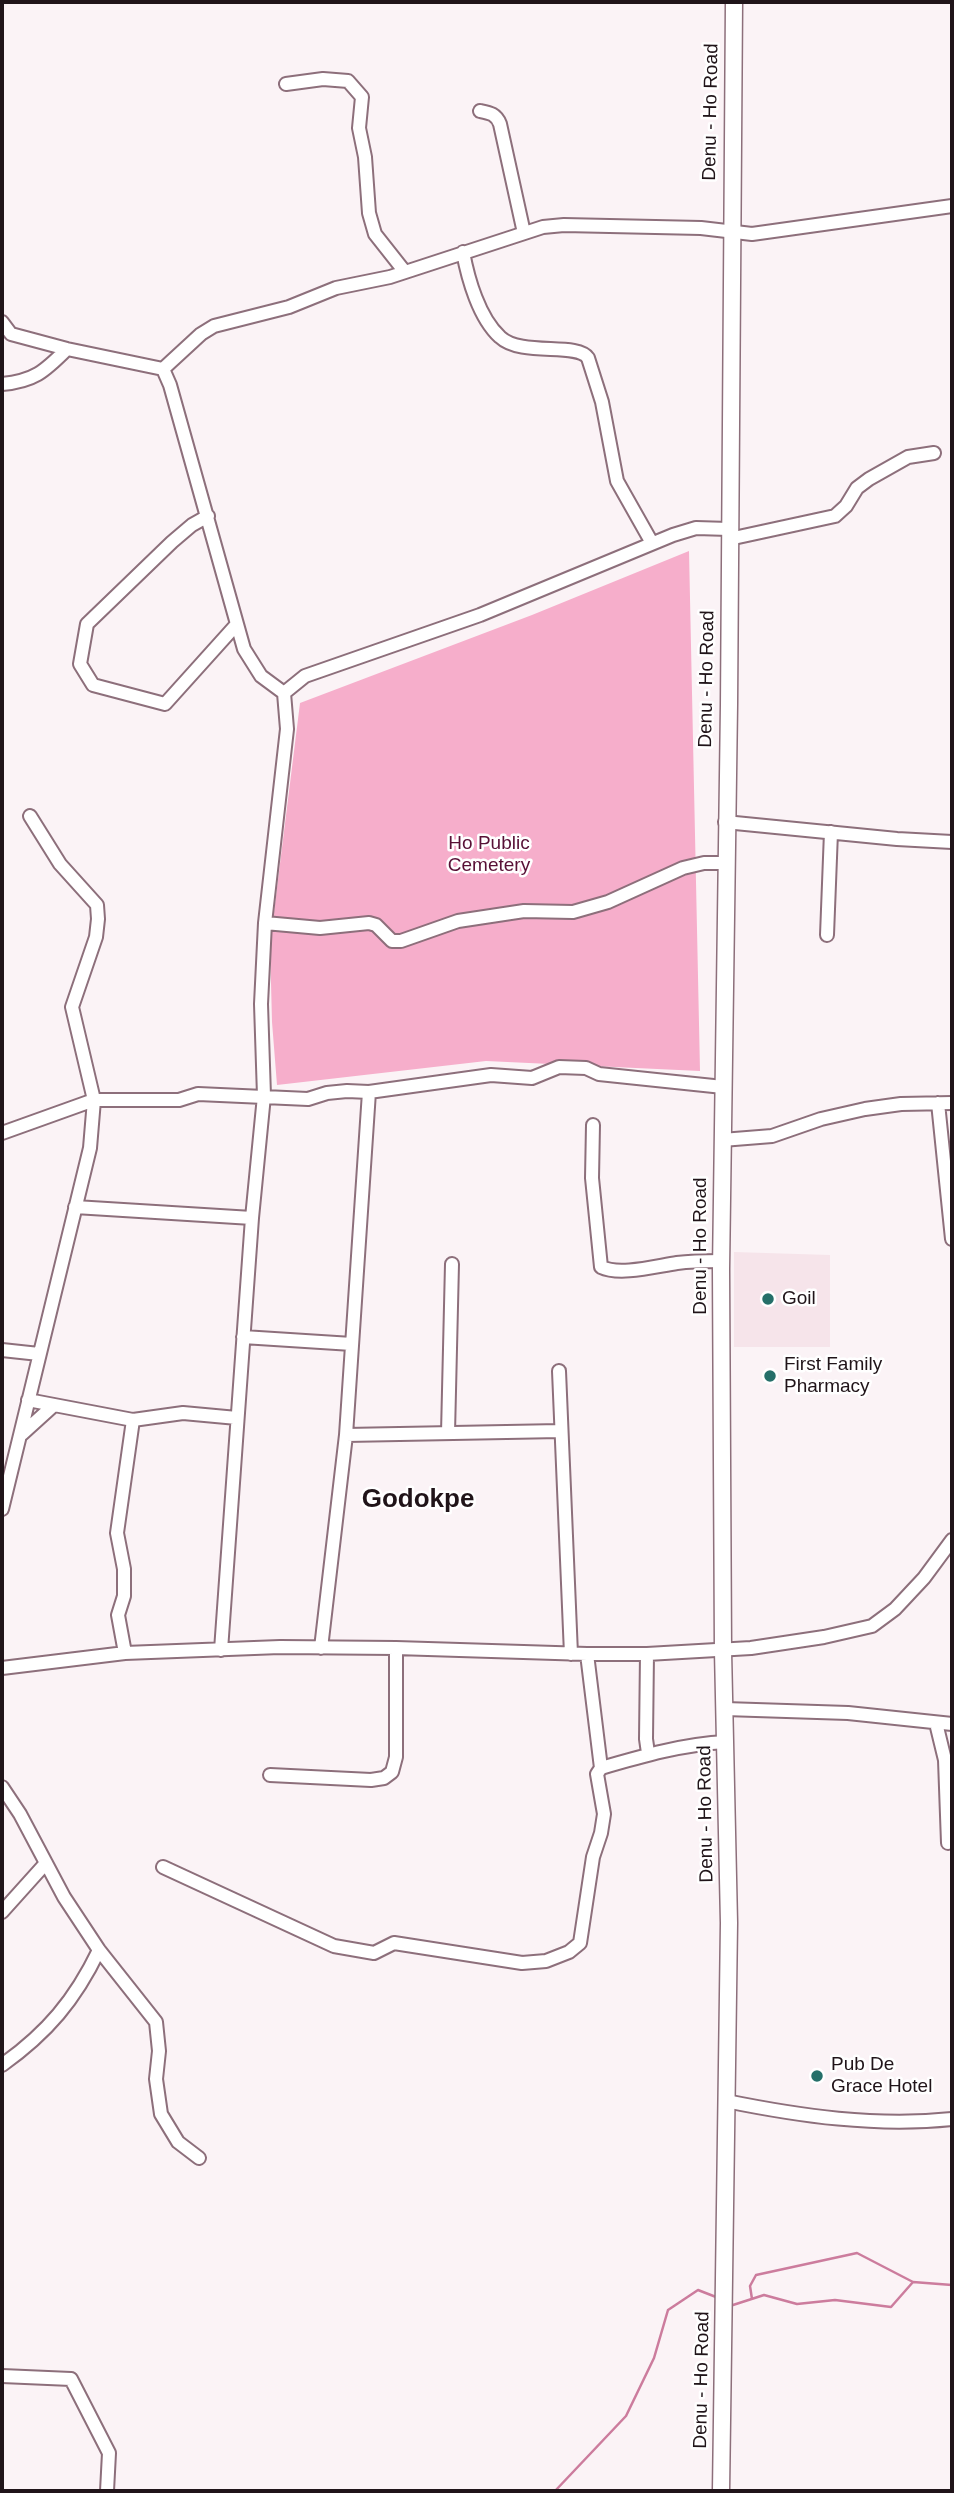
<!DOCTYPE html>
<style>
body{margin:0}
#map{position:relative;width:954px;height:2493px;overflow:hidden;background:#fbf3f6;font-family:Helvetica,sans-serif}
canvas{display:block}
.frame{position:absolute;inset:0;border:4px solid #201419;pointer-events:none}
</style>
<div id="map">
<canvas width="954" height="2493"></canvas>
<div class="frame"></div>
</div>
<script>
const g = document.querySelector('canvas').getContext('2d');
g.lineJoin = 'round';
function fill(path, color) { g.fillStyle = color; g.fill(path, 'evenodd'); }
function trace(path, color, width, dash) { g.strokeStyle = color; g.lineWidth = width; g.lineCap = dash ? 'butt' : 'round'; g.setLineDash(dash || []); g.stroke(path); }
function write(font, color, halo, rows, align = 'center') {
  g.font = font + ' Helvetica,sans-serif'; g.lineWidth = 5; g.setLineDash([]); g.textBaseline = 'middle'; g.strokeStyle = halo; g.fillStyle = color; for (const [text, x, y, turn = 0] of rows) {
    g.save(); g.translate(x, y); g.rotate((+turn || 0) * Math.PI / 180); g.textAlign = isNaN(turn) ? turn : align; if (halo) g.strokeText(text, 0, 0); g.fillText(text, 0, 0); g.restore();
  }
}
fill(new Path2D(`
 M 734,1252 L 830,1255 L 830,1347 L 734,1347 Z`), '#f6e4ea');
fill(new Path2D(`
 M 689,551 L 700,1071 L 486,1061 L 277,1085 L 272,1022 L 270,944 L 300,703 L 532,615 Z`), '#f6aecb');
trace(new Path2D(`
 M 752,2299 L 750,2286 L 756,2275 L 857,2253 L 913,2282
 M 733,2305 L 764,2295 L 797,2304 L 835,2300 L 891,2307 L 913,2282 L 952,2285
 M 555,2491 L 626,2416 L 654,2358 L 668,2310 L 698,2290 L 716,2297`), '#cc7c9d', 2.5);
const minor = new Path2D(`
 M 286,84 L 323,79 L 348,81 L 362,97 L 359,128 L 365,157 L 369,213 L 375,234 L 405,272
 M 480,111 C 490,113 496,114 500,124 L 524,233
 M 463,252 C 468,279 479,318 500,337 C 521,357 577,342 588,358 L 602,402 L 617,481 L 652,543
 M 2,322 L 11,334 L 67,349 L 163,369
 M 163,369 L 170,385 L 244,649 L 261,676 L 284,693 L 287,729 L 265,923 L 261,1004 L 264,1096 L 252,1218 L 221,1650
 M 163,369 L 201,334 L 214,326 L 289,307 L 336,288 L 390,277 L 543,227 L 564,225 L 701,228 L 752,234 L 952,206
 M 2,384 C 34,381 44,372 67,349
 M 208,516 L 192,525 L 172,542 L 87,624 L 80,664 L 93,685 L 165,704 L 237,624
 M 729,539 L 835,516 L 846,506 L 857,488 L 869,479 L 908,457 L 934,453
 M 284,693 L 305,676 L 480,615 L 673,535 L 696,528 L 729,529
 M 725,822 L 897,839 L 952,842
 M 265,923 L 320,928 L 369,923 L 376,925 L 392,941 L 401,941 L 458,921 L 524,911 L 573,912 L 608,902 L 683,868 L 704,863 L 725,863
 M 827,935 L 831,832
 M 938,1103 L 952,1239
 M 593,1125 L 592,1178 L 601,1267 C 620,1276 656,1266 677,1263 C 692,1261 706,1261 721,1261
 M 2,1133 L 94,1100 L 179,1100 L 198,1094 L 308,1099 L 327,1093 L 347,1091 L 369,1092 L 491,1075 L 532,1078 L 559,1067 L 586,1068 L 599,1074 L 723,1087
 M 722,1140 L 772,1136 L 821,1119 L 865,1109 L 901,1104 L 952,1103
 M 75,1207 L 252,1218
 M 243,1337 L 352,1344
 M 2,1350 L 39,1354
 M 559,1371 L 571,1654
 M 28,1400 L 133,1420
 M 448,1433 L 452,1264
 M 22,1434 L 54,1405
 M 346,1435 L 560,1431
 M 2,1509 L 90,1148 L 94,1100 L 72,1007 L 96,937 L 98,919 L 97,905 L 60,864 L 30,816
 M 321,1648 L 346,1435 L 369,1092
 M 125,1653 L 118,1615 L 124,1596 L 124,1569 L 117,1533 L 133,1420 L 183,1413 L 237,1418
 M 587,1654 L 601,1768
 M 647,1654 L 646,1739 L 648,1753
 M 2,1668 L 125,1653 L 280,1647 L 396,1648 L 587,1654 L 647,1654 L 751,1648 L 824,1637 L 872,1626 L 895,1609 L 924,1578 L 952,1540
 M 725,1709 L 848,1713 L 952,1724
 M 936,1723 L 945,1760 L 948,1843
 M 270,1775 L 371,1780 L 384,1778 L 392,1772 L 396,1757 L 396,1648
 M 2,1787 L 20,1814 L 64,1897 L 99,1950 L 156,2022 L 159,2051 L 156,2079 L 161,2114 L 178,2142 L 199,2158
 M 163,1867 L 334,1946 L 374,1953 L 394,1943 L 522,1963 L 546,1961 L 569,1952 L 580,1943 L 593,1857 L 601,1833 L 604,1814 L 597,1774 L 601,1768 C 642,1756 684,1744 726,1742
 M 2,1912 L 46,1863
 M 2,2065 C 47,2033 75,2000 99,1950
 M 726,2101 C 800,2116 876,2127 952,2119
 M 2,2376 L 71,2379 L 109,2453 L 107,2491`);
const major = new Path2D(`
 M 721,2491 L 729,1923 L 723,1651 L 721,1269 L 729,705 L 734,2`);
trace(minor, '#8d6f7b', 16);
trace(major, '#8d6f7b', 19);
trace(minor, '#fff', 12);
trace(major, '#fff', 16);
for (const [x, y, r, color] of [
 [768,1299,7,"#256f69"],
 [770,1376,7,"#256f69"],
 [817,2076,7,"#256f69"]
]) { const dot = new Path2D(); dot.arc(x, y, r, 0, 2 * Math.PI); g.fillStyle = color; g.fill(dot); trace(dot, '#fff', 2.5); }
write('19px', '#201419', '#fff', [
 ["Denu - Ho Road",711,112,-89],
 ["Denu - Ho Road",707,679,-89],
 ["Denu - Ho Road",701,1246,-90],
 ["Denu - Ho Road",706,1814,-91],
 ["Denu - Ho Road",702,2380,-89]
]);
write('19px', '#581036', '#fff', [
 ["Ho Public",489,844],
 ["Cemetery",489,866]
]);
write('19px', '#201419', '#fff', [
 ["Goil",782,1299],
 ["First Family",784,1365],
 ["Pharmacy",784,1387],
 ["Pub De",831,2065],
 ["Grace Hotel",831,2087]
], 'left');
write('bold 26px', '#201419', '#fff', [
 ["Godokpe",418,1500]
]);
</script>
